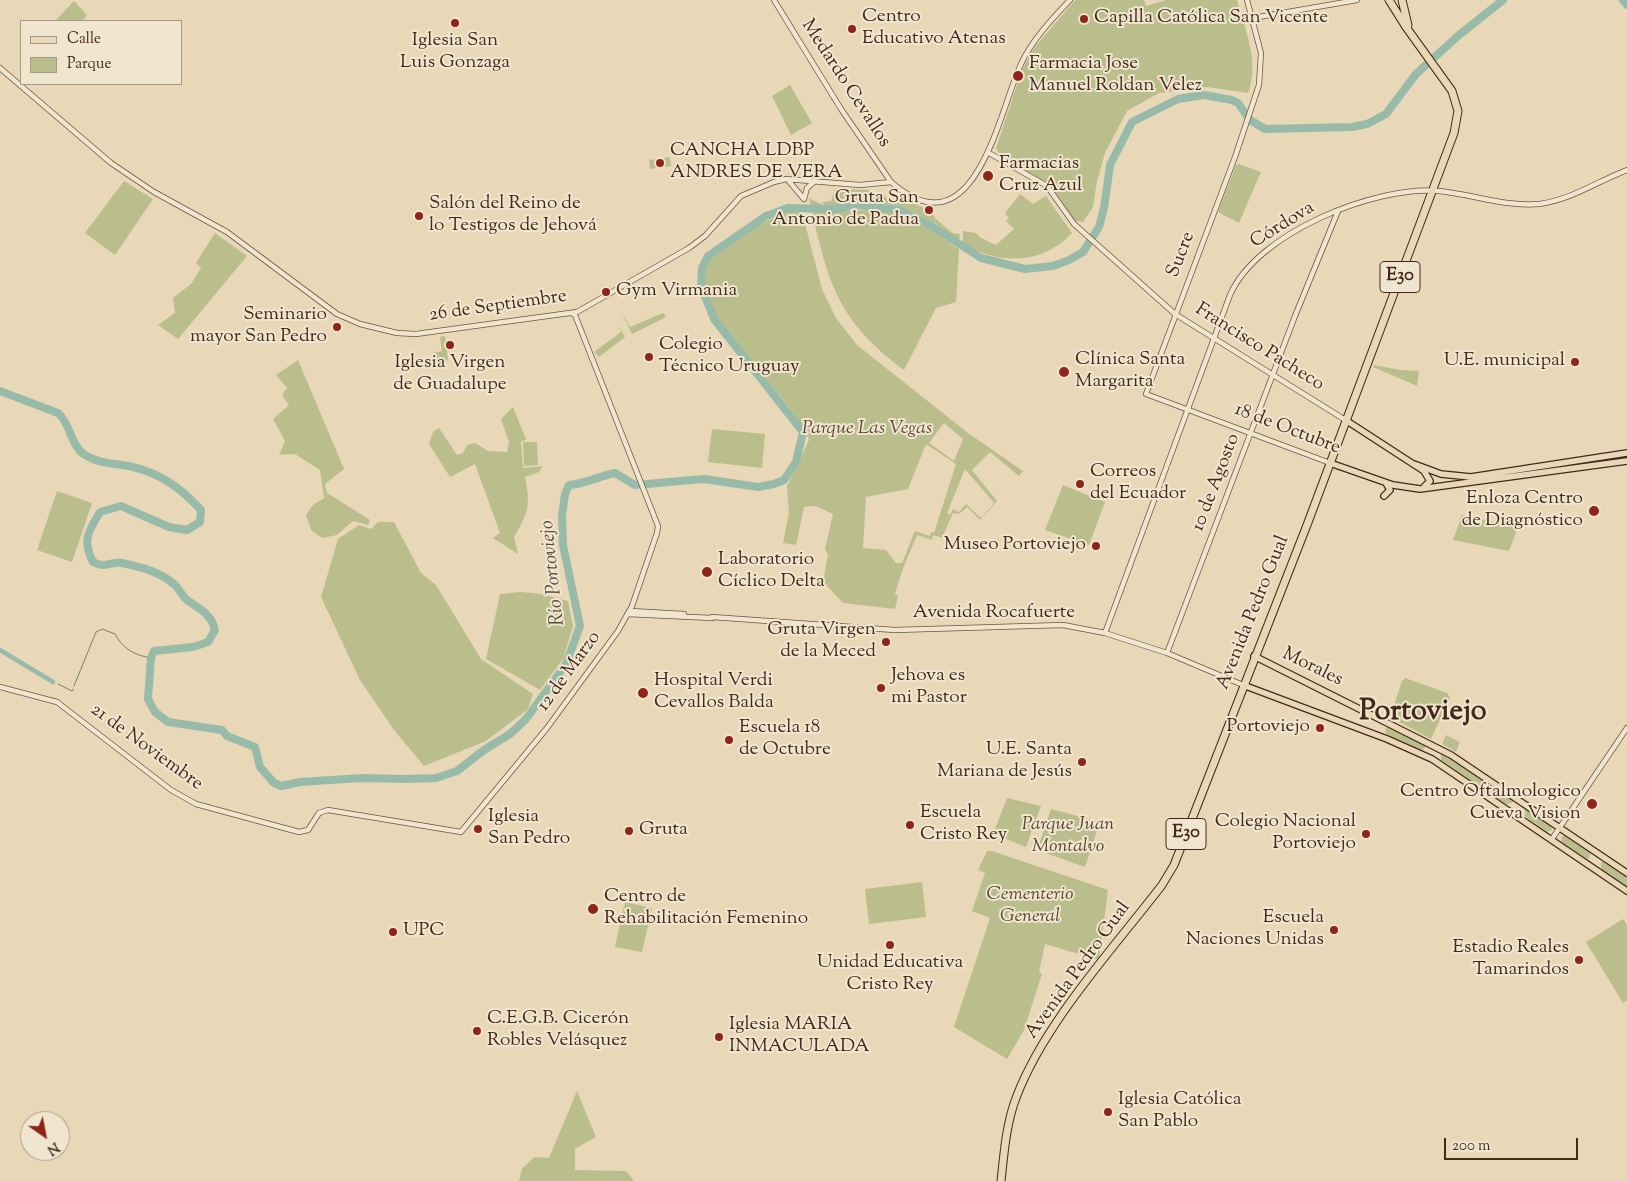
<!DOCTYPE html>
<meta charset="utf-8">
<style>
body{margin:0}
#map{position:relative;width:1627px;height:1181px;overflow:hidden;background:#e8d8b7;font-family:"Sorts Mill Goudy",serif}
canvas{display:block}
.legend{position:absolute;left:20px;top:20px;width:162px;height:65px;box-sizing:border-box;background:#f0e6d0;border:1px solid #ab9a87;margin:0;padding:6px 9px;list-style:none;font-size:15px;color:#442819}
.legend li{display:flex;align-items:center;gap:10px;height:25px}
.legend b{width:25px;border:1px solid #ab9a87}
.north{position:absolute;left:20px;top:1111px;width:50px;height:50px;box-sizing:border-box;background:#f0e6d0;border:1px solid #ab9a87;border-radius:50%;rotate:147deg;font-size:14px;font-weight:700;line-height:20px;text-align:center;color:#442819}
.north::after{content:'';display:block;margin:auto;width:18px;height:22px;background:#8f2418;clip-path:polygon(50% 0,100% 100%,50% 72%,0 100%)}
.scale{position:absolute;left:1444px;top:1138px;width:134px;height:22px;box-sizing:border-box;border:2px solid #442819;border-top:0;padding-left:6px;font-size:15px;line-height:18px;white-space:nowrap;color:#442819;-webkit-text-stroke:4px #f0e6d0;paint-order:stroke}
</style>
<div id="map">
<canvas width="1627" height="1181"></canvas>
<ul class="legend">
<li><b style="height:6px;background:#e8d8b7"></b>Calle</li>
<li><b style="height:14px;background:#b9be8c"></b>Parque</li>
</ul>
<div class="north">N</div>
<div class="scale">200 m</div>
</div>
<script>
const g = document.querySelector('canvas').getContext('2d');
g.lineJoin = 'round';
function fill(path, color) { g.fillStyle = color; g.fill(path, 'evenodd'); }
function trace(path, color, width, dash) { g.strokeStyle = color; g.lineWidth = width; g.lineCap = dash ? 'butt' : 'round'; g.setLineDash(dash || []); g.stroke(path); }
function write(font, color, halo, rows, align = 'center') {
  g.font = font + ' "Sorts Mill Goudy",serif'; g.lineWidth = 4; g.setLineDash([]); g.textBaseline = 'middle'; g.strokeStyle = halo; g.fillStyle = color; for (const [text, x, y, turn = 0] of rows) {
    g.save(); g.translate(x, y); g.rotate((+turn || 0) * Math.PI / 180); g.textAlign = isNaN(turn) ? turn : align; if (halo) g.strokeText(text, 0, 0); g.fillText(text, 0, 0); g.restore();
  }
}
fill(new Path2D(`
 M 1075,0 L 1144,0 L 1146,6 L 1166,0 L 1237,0 C 1245,30 1260,62 1248,93 L 1207,87 L 1159,93 L 1127,111 L 1105,153 L 1097,181 L 1093,207 L 1083,222 L 1075,221 L 1050,185 L 1001,156 L 996,148 L 1022,70 L 1034,48 Z
 M 74,1 L 87,15 L 82,21 L 55,21 Z
 M 790,85 L 812,123 L 791,135 L 772,96 Z
 M 670,157 L 671,166 L 650,169 L 649,160 Z
 M 1239,164 L 1261,172 L 1239,223 L 1218,212 L 1236,165 Z
 M 124,181 L 153,199 L 115,255 L 85,233 Z
 M 835,189 L 870,190 L 873,195 L 883,194 L 887,199 L 890,197 L 896,200 L 899,197 L 931,211 L 935,218 L 952,233 L 960,234 L 959,241 L 935,223 L 901,206 L 862,201 L 846,206 L 827,206 C 841,214 878,207 899,213 C 919,218 942,238 959,249 L 956,302 L 936,308 L 904,370 C 835,319 827,279 809,198 L 825,206 L 822,202 L 831,201 Z
 M 1020,194 L 1033,204 L 1046,196 L 1072,233 C 1042,265 1000,265 963,244 L 963,231 L 976,233 L 981,238 L 996,245 L 1014,229 L 1006,221 L 1009,218 L 1005,213 Z
 M 791,211 L 802,212 L 822,289 L 836,318 L 857,345 L 968,433 L 1023,471 L 1019,476 L 990,452 L 972,470 L 997,501 L 980,520 L 967,507 L 959,514 L 953,513 L 942,538 L 933,535 L 932,540 L 917,535 L 902,571 L 895,594 L 898,596 L 895,609 L 843,603 L 823,582 L 828,555 L 825,549 L 833,514 L 815,506 L 804,507 L 796,545 L 783,543 L 789,513 L 787,486 L 809,440 C 792,394 696,319 703,273 C 706,258 721,251 731,243 C 750,229 769,218 791,211 ZM 944,423 L 963,439 L 954,461 L 929,443 ZM 926,444 L 956,464 L 934,533 L 932,532 L 929,536 L 915,531 L 902,563 L 896,563 L 886,550 L 863,548 L 866,497 L 908,489 ZM 965,469 L 994,503 L 981,518 L 966,504 L 959,512 L 953,509 L 950,515 L 947,513 Z
 M 215,233 L 247,256 L 178,339 L 158,325 L 175,313 L 173,298 L 191,284 L 201,268 L 196,263 Z
 M 621,312 L 630,327 L 663,313 L 666,317 L 632,334 Z
 M 617,324 L 625,337 L 599,357 L 594,352 L 621,332 Z
 M 445,336 L 448,360 L 435,364 L 432,360 L 433,353 L 442,351 L 440,337 Z
 M 298,360 L 344,469 L 325,484 L 327,493 L 370,520 L 368,525 L 353,521 L 337,535 L 322,538 L 311,530 L 306,515 L 313,505 L 324,498 L 320,470 L 295,454 L 279,455 L 285,441 L 273,419 L 289,405 L 282,395 L 287,388 L 276,375 Z
 M 1374,365 L 1400,370 L 1419,371 L 1417,386 L 1373,367 Z
 M 513,407 L 526,439 L 521,442 L 523,468 L 543,466 L 539,472 L 525,477 C 531,505 528,513 514,537 L 518,554 L 493,538 L 500,533 L 475,464 L 450,477 L 429,444 L 433,432 L 439,428 L 457,455 L 463,453 L 467,445 L 475,443 L 488,451 L 507,452 L 509,442 L 501,419 Z
 M 712,429 L 765,434 L 762,468 L 708,462 Z
 M 523,442 L 537,442 L 538,465 L 524,466 Z
 M 1063,485 L 1105,502 L 1089,545 L 1045,530 Z
 M 57,491 L 92,503 L 72,562 L 37,550 Z
 M 1462,515 L 1518,527 L 1509,551 L 1453,540 Z
 M 378,522 L 394,522 L 421,573 L 436,585 L 481,659 L 533,694 L 528,709 L 486,741 L 424,766 L 394,730 L 360,680 L 321,597 L 338,539 L 359,525 L 371,529 Z
 M 521,592 L 541,594 L 568,601 L 573,626 L 563,659 L 540,690 L 486,659 L 500,594 Z
 M 1405,678 L 1447,693 L 1450,698 L 1431,739 L 1390,717 L 1402,681 Z
 M 1387,727 L 1425,745 L 1425,748 L 1422,750 L 1386,734 L 1385,730 Z
 M 1446,735 L 1460,742 L 1456,752 L 1442,744 Z
 M 1441,754 L 1481,777 L 1513,800 L 1512,803 L 1506,804 L 1441,760 Z
 M 1007,798 L 1041,806 L 1026,847 L 993,834 Z
 M 1051,809 L 1100,822 L 1085,867 L 1037,850 Z
 M 1525,810 L 1529,810 L 1551,825 L 1552,830 L 1547,832 L 1525,816 Z
 M 1564,835 L 1591,851 L 1589,858 L 1587,859 L 1562,842 L 1561,838 Z
 M 987,851 L 992,851 L 1108,890 L 1099,960 L 1045,944 L 1039,972 L 1042,974 L 1024,1030 L 1007,1059 L 954,1027 L 990,918 L 972,911 L 985,873 L 978,870 Z
 M 1601,862 L 1606,862 L 1627,877 L 1627,888 L 1601,869 Z
 M 922,882 L 926,917 L 869,924 L 865,889 Z
 M 625,902 L 652,908 L 642,952 L 615,947 Z
 M 1623,919 L 1627,925 L 1627,1000 L 1623,1003 L 1586,942 Z
 M 577,1091 L 596,1137 L 575,1149 L 575,1170 L 626,1171 L 634,1181 L 519,1181 L 522,1169 L 534,1157 L 549,1158 Z`), '#b9be8c');
trace(new Path2D(`
 M 58,684 L 72,691 L 73,689
 M 74,686 L 96,632 L 102,629 L 115,634 C 123,649 134,655 151,658`), '#76806f', 1);
trace(new Path2D(`
 M 0,650 L 53,682`), '#98bba9', 4.5);
trace(new Path2D(`
 M 1623,0 L 1627,5
 M 0,391 L 58,413 C 71,424 70,445 85,455 C 100,464 113,463 129,466 C 160,473 180,487 201,510 L 200,522 L 187,530 L 169,527 L 121,506 L 100,512 C 88,532 82,540 93,562 C 106,569 110,561 122,563 C 141,567 161,572 175,585 C 180,590 182,596 187,600 C 201,610 211,614 215,630 L 208,642 L 193,647 L 154,651 L 151,658 L 148,699 L 155,712 L 168,722 L 222,730 L 227,736 L 255,747 L 260,767 L 274,783 L 281,786 L 300,782 L 362,778 L 407,779 L 436,778 L 457,771 L 484,750 L 510,734 L 526,719 L 566,664 L 580,626 L 563,545 L 562,516 L 565,494 L 569,485 C 585,484 599,476 615,473 L 635,485 L 704,479 L 758,487 L 774,484 L 784,480 L 796,462 L 803,432 L 714,319 L 701,286 L 702,268 L 708,256 L 766,216 L 788,208 L 834,209 L 857,205 L 900,210 L 930,225 L 981,258 L 1025,269 L 1053,266 L 1069,260 L 1083,252 L 1099,227 L 1104,208 L 1110,165 L 1132,122 L 1178,99 L 1204,95 L 1232,100 L 1238,103 L 1250,120 L 1265,129 L 1352,127 L 1367,124 L 1386,114 L 1416,74 L 1459,35 L 1503,0`), '#98bba9', 8);
const minor = new Path2D(`
 M 774,0 L 841,109 L 891,182
 M 1247,0 L 1261,53 L 1259,85 L 1235,157 L 1146,394 L 1330,463
 M 1253,18 L 1357,0
 M 0,68 L 111,163 L 154,192 L 227,232 L 337,314 L 360,324 L 397,333 L 416,334 L 577,312 L 689,248 L 705,236 L 741,196 L 774,182 L 786,179 L 860,185 L 891,182 C 975,255 998,114 1021,64 C 1032,40 1052,19 1070,0
 M 989,153 L 1047,186 L 1074,224 L 1175,314 L 1347,421
 M 788,180 L 804,199
 M 804,199 L 807,188 L 814,182
 M 630,611 L 684,614
 M 628,614 L 712,618
 M 712,617 L 895,630 L 1063,625 L 1105,633 L 1167,653 L 1243,685
 M 1105,633 L 1230,295 C 1257,233 1374,186 1438,191 C 1472,194 1505,207 1539,204 C 1571,200 1598,181 1627,170
 M 1167,653 L 1295,316 L 1338,211
 M 0,687 L 57,702 L 171,790 L 196,804 L 299,832 L 308,830 L 319,813 L 328,810 L 461,832 L 547,728 L 618,631 L 632,606 L 657,533 L 658,526 L 575,315 L 571,313
 M 1552,839 L 1627,728`);
const major = new Path2D(`
 M 1347,421 L 1424,471 L 1430,481 L 1424,487
 M 1330,463 L 1393,485 L 1420,489 L 1627,461
 M 1414,464 L 1441,474 L 1471,477 L 1627,453
 M 1384,496 L 1390,490 L 1386,483
 M 1254,656 L 1451,755 L 1627,873
 M 1243,685 L 1387,739 L 1432,759 L 1627,891`);
const highway = new Path2D(`
 M 1402,0 L 1408,25
 M 1001,1181 C 1004,1154 1006,1124 1016,1098 C 1044,1023 1113,949 1162,885 L 1174,865 L 1307,525 L 1454,133 L 1458,111 L 1452,91 L 1406,27 L 1389,0`);
trace(minor, '#6d5440', 6);
trace(major, '#442819', 8);
trace(highway, '#442819', 9);
trace(minor, '#f0e6d0', 4.5);
trace(major, '#e8d8b7', 5.5);
trace(highway, '#e8d8b7', 7);
for (const [x, y, r, color] of [
 [1084,19,5,"#8f2418"],
 [455,23,5,"#8f2418"],
 [852,29,5,"#8f2418"],
 [1018,76,6,"#8f2418"],
 [660,163,5,"#8f2418"],
 [988,176,6,"#8f2418"],
 [929,210,5,"#8f2418"],
 [419,216,5,"#8f2418"],
 [606,292,5,"#8f2418"],
 [337,327,5,"#8f2418"],
 [450,345,5,"#8f2418"],
 [649,357,5,"#8f2418"],
 [1575,362,5,"#8f2418"],
 [1064,372,6,"#8f2418"],
 [1080,484,5,"#8f2418"],
 [1594,511,6,"#8f2418"],
 [1096,546,5,"#8f2418"],
 [707,572,6,"#8f2418"],
 [886,642,5,"#8f2418"],
 [881,688,5,"#8f2418"],
 [643,693,6,"#8f2418"],
 [1320,728,5,"#8f2418"],
 [729,740,5,"#8f2418"],
 [1082,762,5,"#8f2418"],
 [1592,804,6,"#8f2418"],
 [910,825,5,"#8f2418"],
 [478,829,5,"#8f2418"],
 [629,831,5,"#8f2418"],
 [1366,834,5,"#8f2418"],
 [593,909,6,"#8f2418"],
 [1334,930,5,"#8f2418"],
 [393,932,5,"#8f2418"],
 [890,945,5,"#8f2418"],
 [1579,960,5,"#8f2418"],
 [477,1031,5,"#8f2418"],
 [719,1037,5,"#8f2418"],
 [1108,1112,5,"#8f2418"]
]) { const dot = new Path2D(); dot.arc(x, y, r, 0, 2 * Math.PI); g.fillStyle = color; g.fill(dot); trace(dot, '#f0e6d0', 2); }
for (const [x, y, w] of [
 [1400,277,40],
 [1186,834,40]
]) { const box = new Path2D(); box.roundRect(x - w / 2, y - 15.5, w, 31, 4); g.fillStyle = '#f0e6d0'; g.fill(box); trace(box, '#442819', 1); }
write('bold 18px', '#442819', null, [
 ["E30",1400,277],
 ["E30",1186,834]
]);
write('19px', '#442819', '#f0e6d0', [
 ["Centro",862,18],
 ["Educativo Atenas",862,40],
 ["Capilla Católica San Vicente",1094,19],
 ["Iglesia San",455,42,"center"],
 ["Luis Gonzaga",455,64,"center"],
 ["Farmacia Jose",1029,65],
 ["Manuel Roldan Velez",1029,87],
 ["CANCHA LDBP",670,152],
 ["ANDRES DE VERA",670,174],
 ["Farmacias",999,165],
 ["Cruz Azul",999,187],
 ["Gruta San",919,199,"right"],
 ["Antonio de Padua",919,221,"right"],
 ["Salón del Reino de",429,205],
 ["lo Testigos de Jehová",429,227],
 ["Gym Virmania",616,292],
 ["Seminario",327,316,"right"],
 ["mayor San Pedro",327,338,"right"],
 ["Colegio",659,346],
 ["Técnico Uruguay",659,368],
 ["Clínica Santa",1075,361],
 ["Margarita",1075,383],
 ["U.E. municipal",1565,362,"right"],
 ["Iglesia Virgen",450,364,"center"],
 ["de Guadalupe",450,386,"center"],
 ["Correos",1090,473],
 ["del Ecuador",1090,495],
 ["Enloza Centro",1583,500,"right"],
 ["de Diagnóstico",1583,522,"right"],
 ["Museo Portoviejo",1086,546,"right"],
 ["Laboratorio",718,561],
 ["Cíclico Delta",718,583],
 ["Gruta Virgen",876,631,"right"],
 ["de la Meced",876,653,"right"],
 ["Jehova es",891,677],
 ["mi Pastor",891,699],
 ["Hospital Verdi",654,682],
 ["Cevallos Balda",654,704],
 ["Portoviejo",1310,728,"right"],
 ["Escuela 18",739,729],
 ["de Octubre",739,751],
 ["U.E. Santa",1072,751,"right"],
 ["Mariana de Jesús",1072,773,"right"],
 ["Centro Oftalmologico",1581,793,"right"],
 ["Cueva Vision",1581,815,"right"],
 ["Escuela",920,814],
 ["Cristo Rey",920,836],
 ["Iglesia",488,818],
 ["San Pedro",488,840],
 ["Colegio Nacional",1356,823,"right"],
 ["Portoviejo",1356,845,"right"],
 ["Gruta",639,831],
 ["Centro de",604,898],
 ["Rehabilitación Femenino",604,920],
 ["Escuela",1324,919,"right"],
 ["Naciones Unidas",1324,941,"right"],
 ["UPC",403,932],
 ["Estadio Reales",1569,949,"right"],
 ["Tamarindos",1569,971,"right"],
 ["Unidad Educativa",890,964,"center"],
 ["Cristo Rey",890,986,"center"],
 ["C.E.G.B. Cicerón",487,1020],
 ["Robles Velásquez",487,1042],
 ["Iglesia MARIA",729,1026],
 ["INMACULADA",729,1048],
 ["Iglesia Católica",1118,1101],
 ["San Pablo",1118,1123]
], 'left');
write('19px', '#442819', '#f0e6d0', [
 ["Medardo Cevallos",845,84,57],
 ["Córdova",1283,226,-32],
 ["Sucre",1182,255,-69],
 ["26 de Septiembre",498,307,-8],
 ["Francisco Pacheco",1259,348,32],
 ["18 de Octubre",1287,430,21],
 ["10 de Agosto",1217,483,-69],
 ["Avenida Pedro Gual",1254,613,-68],
 ["Avenida Rocafuerte",994,614],
 ["Morales",1312,668,26],
 ["12 de Marzo",570,672,-54],
 ["21 de Noviembre",146,748,36],
 ["Avenida Pedro Gual",1079,971,-54]
]);
write('italic 19px', '#5b4630', '#f0e6d0', [
 ["Parque Las Vegas",867,430],
 ["Parque Juan",1068,826],
 ["Montalvo",1068,848],
 ["Cementerio",1030,896],
 ["General",1030,918]
]);
write('italic 20px', '#594d3d', '#f0e6d0', [
 ["Río Portoviejo",554,573,-96]
]);
write('bold 29px', '#442819', '#f0e6d0', [
 ["Portoviejo",1423,714]
]);
</script>
